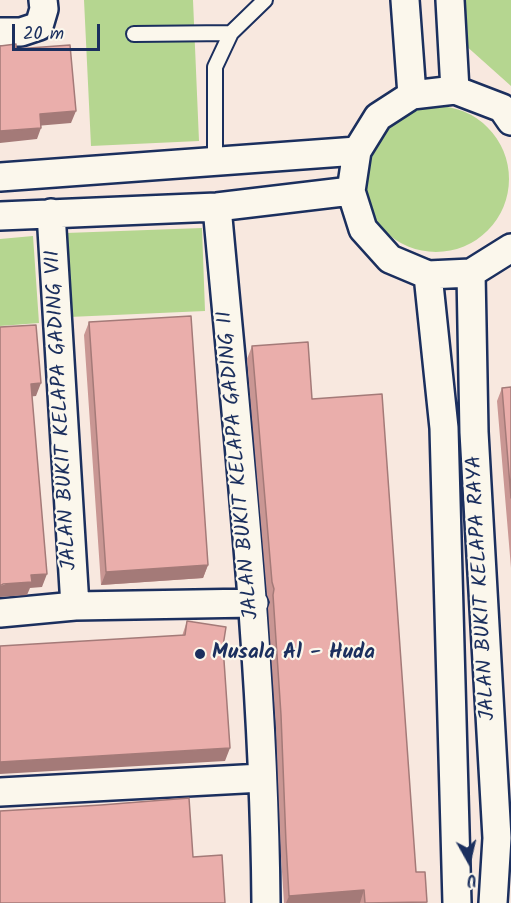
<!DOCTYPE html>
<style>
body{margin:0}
#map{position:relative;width:511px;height:903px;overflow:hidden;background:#f8e8df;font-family:Kalam,sans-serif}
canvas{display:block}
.north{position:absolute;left:439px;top:831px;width:60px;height:60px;-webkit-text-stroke:4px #fbf7ec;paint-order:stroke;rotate:172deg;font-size:16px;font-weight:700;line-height:24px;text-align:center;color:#1b2f5e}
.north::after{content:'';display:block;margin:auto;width:21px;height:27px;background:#1b2f5e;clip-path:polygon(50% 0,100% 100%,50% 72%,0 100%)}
.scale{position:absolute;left:12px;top:24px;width:88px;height:27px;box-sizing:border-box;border:3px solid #1b2f5e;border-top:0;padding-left:8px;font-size:18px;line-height:21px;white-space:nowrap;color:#1b2f5e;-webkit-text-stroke:4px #fbf7ec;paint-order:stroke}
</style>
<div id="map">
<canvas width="511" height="903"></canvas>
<div class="north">U</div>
<div class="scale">20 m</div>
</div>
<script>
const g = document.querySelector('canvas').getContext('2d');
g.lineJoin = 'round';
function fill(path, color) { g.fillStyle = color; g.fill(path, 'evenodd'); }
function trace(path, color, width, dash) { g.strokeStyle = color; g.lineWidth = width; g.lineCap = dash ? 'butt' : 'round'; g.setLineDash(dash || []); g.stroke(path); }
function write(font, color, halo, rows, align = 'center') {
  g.font = font + ' Kalam,sans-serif'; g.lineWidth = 4.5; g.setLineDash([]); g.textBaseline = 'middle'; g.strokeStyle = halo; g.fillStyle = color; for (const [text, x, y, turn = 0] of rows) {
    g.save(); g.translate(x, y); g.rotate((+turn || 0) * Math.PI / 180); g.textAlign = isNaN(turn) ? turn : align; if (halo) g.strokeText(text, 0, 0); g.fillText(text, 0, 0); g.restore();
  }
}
fill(new Path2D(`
 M 84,0 L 193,0 L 199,141 L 91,146 Z
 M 466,0 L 511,0 L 511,86 L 464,44 Z
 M363 179a73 73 0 1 1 146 0a73 73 0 1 1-146 0Z
 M 202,228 L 205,311 L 69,317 L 66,233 Z
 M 33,236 L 39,323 L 0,326 L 0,239 Z`), '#b5d690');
const service = new Path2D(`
 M 134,34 L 231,33
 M 215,162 L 215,67 L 231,33 L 265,0`);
const minor = new Path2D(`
 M 405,0 L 412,95
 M 450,0 L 455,90
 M 0,32 L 21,32 L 39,26 L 44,9 L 43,0
 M 511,121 L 502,108 L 455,90 L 412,95 L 378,117 L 357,151 L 351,191 L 363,229 L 390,259 L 428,275 L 471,273 L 511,248
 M 0,177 L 357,151
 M 217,207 C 238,439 264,670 266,903
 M 51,213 L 75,606
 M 0,216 L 217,207 L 351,191
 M 471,273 L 474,432 L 497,838 L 493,903
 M 428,275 L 444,428 L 457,903
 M 0,613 L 75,606 L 254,603
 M 0,792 L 262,778`);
trace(service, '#1b2f5e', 18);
trace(minor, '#1b2f5e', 32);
trace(service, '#fbf7ec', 14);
trace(minor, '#fbf7ec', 27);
fill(new Path2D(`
 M 89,322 L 208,565 L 203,578 L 101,585 L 84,335 Z
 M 252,346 L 312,399 L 416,872 L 427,903 L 284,903 L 281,856 L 276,728 L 268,608 L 270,602 L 267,595 L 247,359 Z
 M 511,387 L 511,568 L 497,401 L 502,388 Z
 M 187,621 L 223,646 L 225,761 L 182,636 Z`), '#c99693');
fill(new Path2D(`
 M 76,111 L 71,123 L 36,126 L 40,114 Z
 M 41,128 L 37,139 L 0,143 L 0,131 Z
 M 41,383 L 36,396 L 26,397 L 31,384 Z
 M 208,565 L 203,578 L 101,585 L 106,572 Z
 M 47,574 L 42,587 L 30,588 L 27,595 L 0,597 L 0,586 L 31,575 Z
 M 230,748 L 225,761 L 0,774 L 0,762 Z
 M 364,890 L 360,903 L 286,903 L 289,896 Z`), '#a47a78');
const building = new Path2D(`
 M 16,44 L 16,49 L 70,45 L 76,111 L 40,114 L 41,128 L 0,131 L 0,46 Z
 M 191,316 L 208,565 L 106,572 L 89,322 Z
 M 36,325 L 41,383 L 31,384 L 47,574 L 31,575 L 32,582 L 3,584 L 0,586 L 0,327 Z
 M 308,342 L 312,399 L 382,394 L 416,872 L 425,872 L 427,902 L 365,903 L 364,890 L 289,896 L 286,843 L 281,715 L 273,595 L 274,589 L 272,582 L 252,346 Z
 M 511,387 L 511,498 L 502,388 Z
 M 187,621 L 226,627 L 223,646 L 230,748 L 0,762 L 0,646 L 185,635 Z
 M 189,798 L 193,857 L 222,855 L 225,903 L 0,903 L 0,811 L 101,805 Z`);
fill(building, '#eaaeab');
trace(building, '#a47a78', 1.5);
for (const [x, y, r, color] of [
 [200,654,6,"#1b2f5e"]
]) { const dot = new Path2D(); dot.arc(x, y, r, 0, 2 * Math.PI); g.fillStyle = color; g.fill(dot); trace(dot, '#fbf7ec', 2); }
write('21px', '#1b2f5e', '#fbf7ec', [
 ["JALAN BUKIT KELAPA GADING VII",63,410,-93],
 ["JALAN BUKIT KELAPA GADING II",240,465,-95],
 ["JALAN BUKIT KELAPA RAYA",483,588,-93]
]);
write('bold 21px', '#1b2f5e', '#fbf7ec', [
 ["Musala Al - Huda",212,654]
], 'left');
</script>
